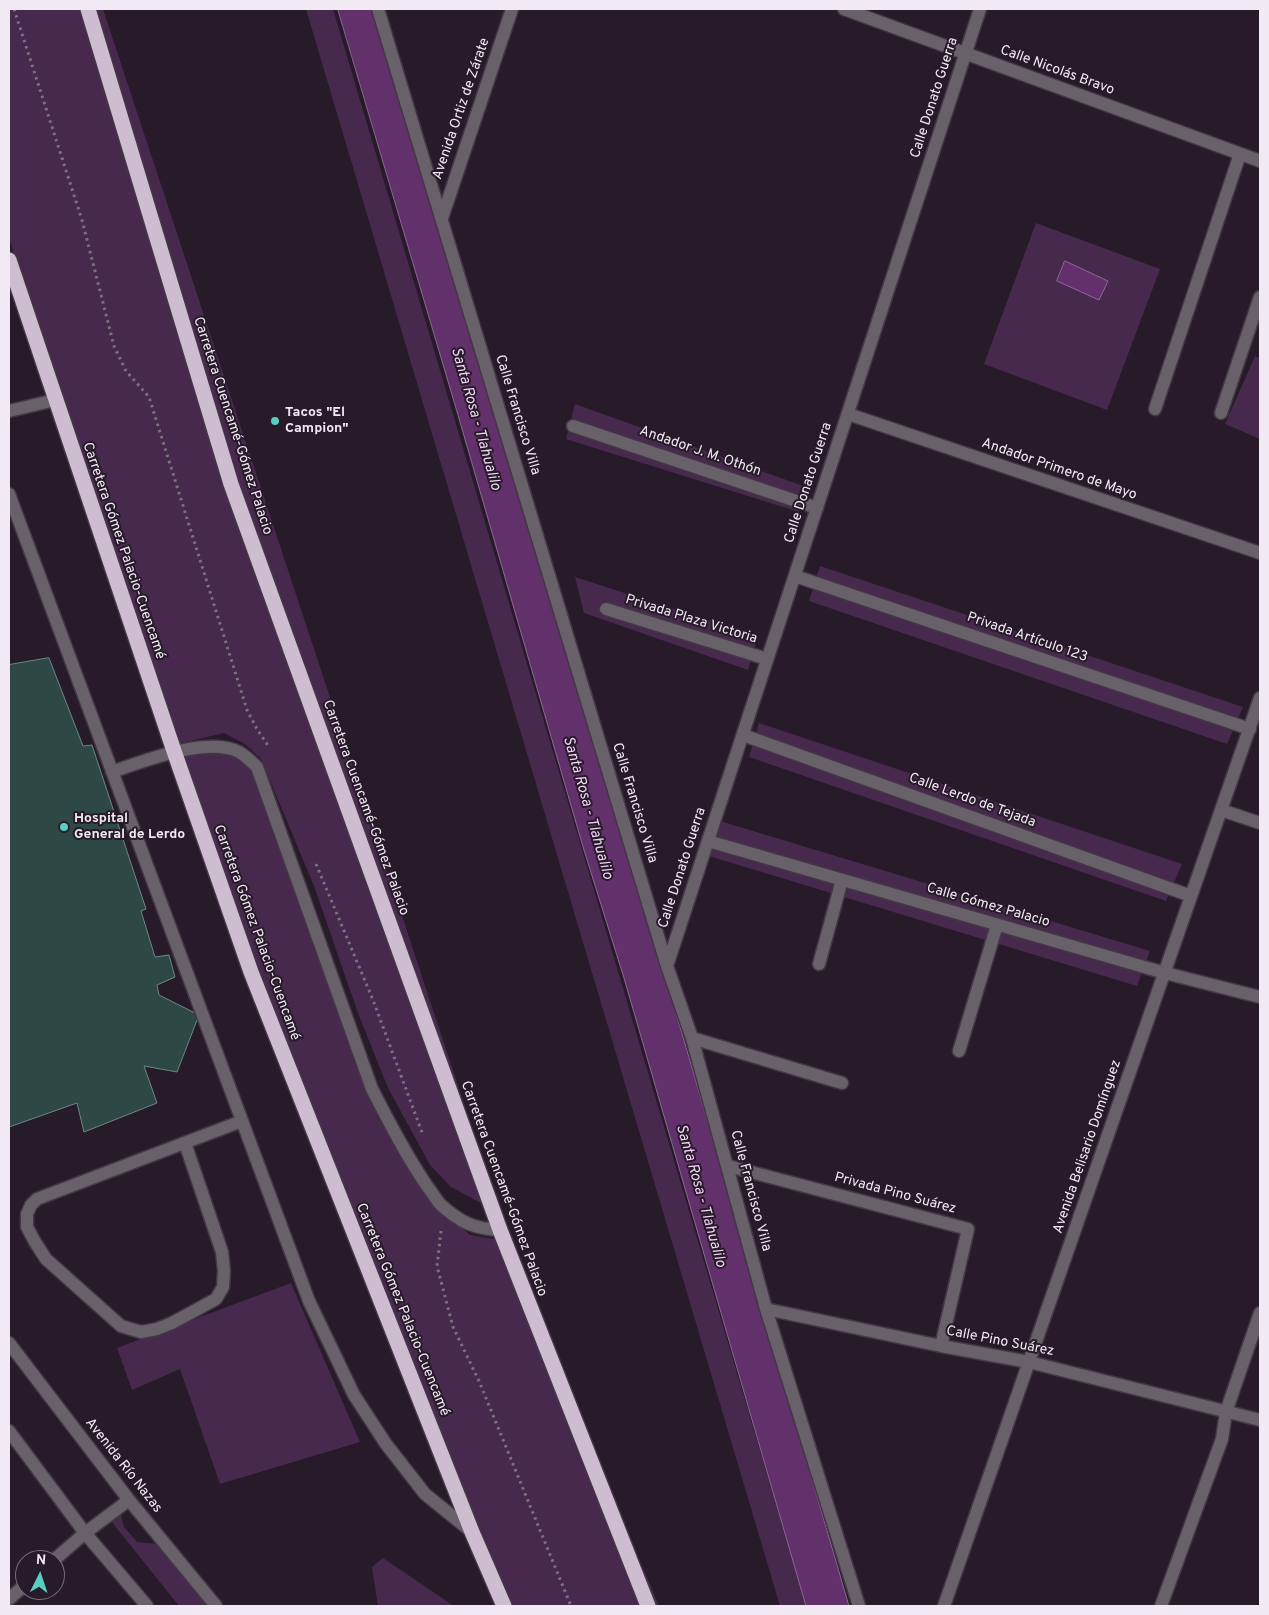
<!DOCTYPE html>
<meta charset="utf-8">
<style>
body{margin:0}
#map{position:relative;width:1269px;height:1615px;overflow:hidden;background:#271a29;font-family:Overpass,sans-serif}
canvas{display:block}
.frame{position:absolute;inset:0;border:10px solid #f1e9f3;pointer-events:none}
.north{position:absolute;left:15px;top:1550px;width:50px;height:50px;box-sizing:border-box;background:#271a29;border:1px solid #786d7a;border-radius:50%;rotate:4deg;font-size:14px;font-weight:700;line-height:20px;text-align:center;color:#f1e9f3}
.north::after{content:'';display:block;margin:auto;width:18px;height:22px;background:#57cec1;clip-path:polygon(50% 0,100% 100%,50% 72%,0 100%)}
</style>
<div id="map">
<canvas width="1269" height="1615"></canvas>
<div class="frame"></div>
<div class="north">N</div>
</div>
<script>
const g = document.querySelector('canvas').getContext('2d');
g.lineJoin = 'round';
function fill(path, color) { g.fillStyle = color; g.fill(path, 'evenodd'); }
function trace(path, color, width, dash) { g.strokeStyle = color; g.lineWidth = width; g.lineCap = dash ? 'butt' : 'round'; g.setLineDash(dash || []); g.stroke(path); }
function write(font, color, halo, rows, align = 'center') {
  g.font = font + ' Overpass,sans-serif'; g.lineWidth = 4; g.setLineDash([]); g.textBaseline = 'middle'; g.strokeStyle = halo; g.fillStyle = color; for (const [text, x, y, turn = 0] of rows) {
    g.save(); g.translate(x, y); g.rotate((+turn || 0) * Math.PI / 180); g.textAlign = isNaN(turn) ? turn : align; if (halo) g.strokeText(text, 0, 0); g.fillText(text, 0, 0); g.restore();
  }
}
fill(new Path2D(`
 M 9,9 L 103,9 L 500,1213 L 451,1187 L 430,1165 L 388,1088 L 358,1013 L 314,886 L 261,759 L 245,744 L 224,733 L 177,744 L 60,397 L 9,238 Z
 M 306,9 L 333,9 L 806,1606 L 780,1606 Z
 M 1036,223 L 1160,269 L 1107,410 L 984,364 Z
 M 1255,356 L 1260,358 L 1260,439 L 1225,424 Z
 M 575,404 L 806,487 L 799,512 L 566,439 Z
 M 820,566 L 1243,707 L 1227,744 L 809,601 Z
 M 575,577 L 758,636 L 748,670 L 584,613 Z
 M 759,723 L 1182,864 L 1166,901 L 749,757 Z
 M 183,751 L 226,754 L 239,759 L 252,772 L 379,1119 L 432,1202 L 470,1235 L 512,1242 L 537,1320 L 659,1606 L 508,1606 L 234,909 Z
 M 720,821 L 1150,951 L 1137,986 L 709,856 Z
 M 291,1283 L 360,1442 L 220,1484 L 180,1369 L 132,1390 L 117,1348 Z
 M 121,1515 L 124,1527 L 137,1542 L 157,1544 L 195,1586 L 208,1606 L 179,1606 L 111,1521 Z
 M 383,1558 L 451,1604 L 453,1606 L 378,1606 L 372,1567 Z`), '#48294e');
const water = new Path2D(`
 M 338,9 L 376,9 L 620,829 L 631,870 L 660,958 L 849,1606 L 806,1606 L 624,978 L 583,847 L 458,415 Z
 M 1065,261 L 1108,281 L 1099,300 L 1057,281 Z`);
fill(water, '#62316b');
trace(water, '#8d6894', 1);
const building = new Path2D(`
 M 49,658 L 83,746 L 92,745 L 146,909 L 141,911 L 155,957 L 169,955 L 175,977 L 157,985 L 159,995 L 199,1015 L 177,1072 L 144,1066 L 157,1103 L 84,1132 L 77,1103 L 9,1127 L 9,665 Z`);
fill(building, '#2d4845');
trace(building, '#6c8985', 1);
const minor = new Path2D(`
 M 378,9 L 667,966 L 692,1038 L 766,1309 L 859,1606
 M 844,9 L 1260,161
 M 442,218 L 512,9
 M 1155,409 L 1240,154
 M 9,411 L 55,400
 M 1221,413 L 1260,297
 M 848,414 L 1260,553
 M 573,426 L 817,508
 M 9,494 L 309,1301 L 354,1395 L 386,1444 L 425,1494 L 472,1532
 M 795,576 L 1250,729
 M 606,609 L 767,659
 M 743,735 L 1191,896
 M 112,772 C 143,761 208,736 239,752 C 246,756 251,761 257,767 L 372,1089 C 389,1122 406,1155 427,1186 C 432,1192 436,1200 441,1205 C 460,1222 474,1229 500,1230
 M 1221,810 L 1260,823
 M 708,841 L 1165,973 L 1260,997
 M 819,964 L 842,880
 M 667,966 L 980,9
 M 692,1038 L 842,1083
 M 959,1051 L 997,925
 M 185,1143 L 222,1252 L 224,1271 L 223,1287 L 216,1299 L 172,1323 L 157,1329 L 141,1332 L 121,1326 L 46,1259 L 35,1242 L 27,1227 L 27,1214 L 31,1205 L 37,1199 L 242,1121
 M 728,1166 L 968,1229 L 941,1346
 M 766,1309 L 941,1346 L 1029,1362 L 1260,1420
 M 9,1343 L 129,1500 L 216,1606
 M 9,1431 L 85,1533 L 147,1606
 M 54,1560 L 85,1533 L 129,1500
 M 9,1599 L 25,1585
 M 944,1606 L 1260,698
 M 1161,1606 L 1222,1439 L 1226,1412 L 1260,1313`);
const highway = new Path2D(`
 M 88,9 L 231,484 L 500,1230 L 648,1606
 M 9,260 L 174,751 L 251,972 L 472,1532 L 504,1606`);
trace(minor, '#433745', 15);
trace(highway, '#433745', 18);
trace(new Path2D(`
 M 14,9 L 82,220 L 114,346 L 126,371 L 149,397 L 247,710 L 257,729 L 269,747
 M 316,864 L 373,1000 L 423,1135
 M 441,1231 L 437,1266 L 453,1327 L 479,1381 L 571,1606`), '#7c717e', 3, [2.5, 4]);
trace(minor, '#686169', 12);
trace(highway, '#cebdd1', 15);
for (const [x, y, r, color] of [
 [275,421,5,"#57cec1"],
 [64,827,5,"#57cec1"]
]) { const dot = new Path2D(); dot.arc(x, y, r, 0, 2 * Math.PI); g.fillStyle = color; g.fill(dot); trace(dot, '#271a29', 2); }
write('14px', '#f1e9f3', '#271a29', [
 ["Calle Nicolás Bravo",1057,71,20],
 ["Calle Donato Guerra",935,98,-72],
 ["Avenida Ortiz de Zárate",462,109,-71],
 ["Calle Francisco Villa",517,415,73],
 ["Carretera Cuencamé-Gómez Palacio",232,426,72],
 ["Andador J. M. Othón",700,452,19],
 ["Andador Primero de Mayo",1059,470,19],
 ["Calle Donato Guerra",809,483,-72],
 ["Carretera Gómez Palacio-Cuencamé",123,551,71],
 ["Privada Plaza Victoria",691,620,17],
 ["Privada Artículo 123",1027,638,19],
 ["Calle Lerdo de Tejada",972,801,20],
 ["Calle Francisco Villa",634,803,73],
 ["Carretera Cuencamé-Gómez Palacio",365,808,70],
 ["Calle Donato Guerra",683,868,-72],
 ["Calle Gómez Palacio",988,906,16],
 ["Carretera Gómez Palacio-Cuencamé",256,933,70],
 ["Avenida Belisario Domínguez",1088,1147,-71],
 ["Carretera Cuencamé-Gómez Palacio",503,1189,70],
 ["Calle Francisco Villa",750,1191,75],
 ["Privada Pino Suárez",895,1194,15],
 ["Carretera Gómez Palacio-Cuencamé",402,1310,68],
 ["Calle Pino Suárez",1000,1342,11],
 ["Avenida Río Nazas",123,1466,52]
]);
write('bold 14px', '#f1e9f3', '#271a29', [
 ["Tacos \"El",285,413],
 ["Campion\"",285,429],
 ["Hospital",74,819],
 ["General de Lerdo",74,835]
], 'left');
write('italic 15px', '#f1d4f7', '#271a29', [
 ["Santa Rosa - Tlahualilo",475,419,74],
 ["Santa Rosa - Tlahualilo",587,808,74],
 ["Santa Rosa - Tlahualilo",700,1196,74]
]);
</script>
